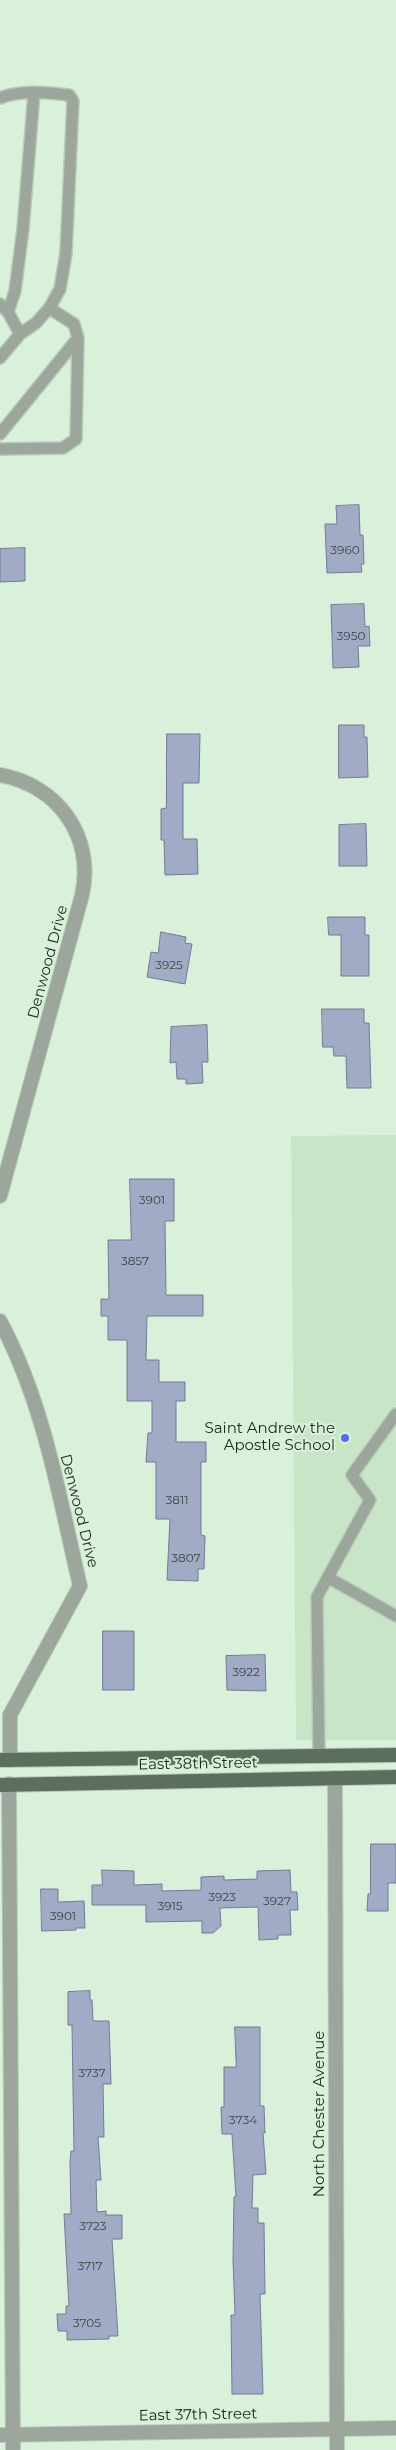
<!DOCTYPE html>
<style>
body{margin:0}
canvas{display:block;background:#d9f1da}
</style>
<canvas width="396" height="2450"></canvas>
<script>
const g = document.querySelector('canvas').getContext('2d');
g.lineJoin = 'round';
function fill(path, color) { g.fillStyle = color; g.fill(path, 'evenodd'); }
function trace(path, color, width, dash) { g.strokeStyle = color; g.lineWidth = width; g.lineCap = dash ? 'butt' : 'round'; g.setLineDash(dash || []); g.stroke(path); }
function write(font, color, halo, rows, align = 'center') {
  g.font = font + ' Montserrat,sans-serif'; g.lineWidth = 4; g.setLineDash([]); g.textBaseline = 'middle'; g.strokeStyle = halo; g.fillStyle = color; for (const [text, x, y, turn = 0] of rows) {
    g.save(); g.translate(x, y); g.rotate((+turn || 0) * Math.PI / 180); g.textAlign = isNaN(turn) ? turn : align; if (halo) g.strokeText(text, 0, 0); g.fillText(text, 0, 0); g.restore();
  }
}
fill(new Path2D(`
 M 396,1135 L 396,1740 L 296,1740 L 291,1136 Z`), '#c8e5c8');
const building = new Path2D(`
 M 359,505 L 360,535 L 363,535 L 364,564 L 361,564 L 362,572 L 327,573 L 325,524 L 337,524 L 336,506 Z
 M 25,548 L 25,581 L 0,582 L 0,549 Z
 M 364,604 L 365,627 L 369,626 L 370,646 L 358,646 L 359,667 L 333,668 L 331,605 Z
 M 339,725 L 364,725 L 364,737 L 367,737 L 368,777 L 339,778 Z
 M 167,734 L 200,734 L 199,783 L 183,783 L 183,839 L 197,839 L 198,874 L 165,875 L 164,840 L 161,840 L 161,809 L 166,808 Z
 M 366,824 L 367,866 L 339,866 L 339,825 Z
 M 328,917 L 365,917 L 365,935 L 369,935 L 369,976 L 341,976 L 341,935 L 329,935 Z
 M 161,932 L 186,937 L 185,943 L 192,944 L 185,984 L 147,977 L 151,952 L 158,953 Z
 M 322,1009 L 364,1009 L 364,1023 L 369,1023 L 371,1088 L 347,1088 L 346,1056 L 334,1056 L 333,1047 L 323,1047 Z
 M 207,1025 L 208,1062 L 202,1062 L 203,1083 L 186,1084 L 186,1079 L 177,1079 L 176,1062 L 170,1063 L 171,1027 Z
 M 130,1179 L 174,1179 L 174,1221 L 165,1221 L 166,1295 L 203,1295 L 203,1316 L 147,1316 L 146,1360 L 159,1360 L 159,1382 L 185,1382 L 185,1401 L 176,1401 L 176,1442 L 206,1442 L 206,1462 L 201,1462 L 201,1535 L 205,1536 L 204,1569 L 198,1569 L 198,1581 L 167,1580 L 170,1519 L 156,1519 L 156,1462 L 146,1462 L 148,1433 L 152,1433 L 152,1401 L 127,1401 L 127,1340 L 108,1340 L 108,1316 L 101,1316 L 101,1299 L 109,1299 L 108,1240 L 131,1240 Z
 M 103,1631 L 134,1631 L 134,1690 L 103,1690 Z
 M 265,1655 L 266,1691 L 227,1690 L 226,1656 Z
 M 371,1844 L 396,1844 L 396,1883 L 388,1883 L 388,1911 L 367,1911 L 368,1894 L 370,1894 Z
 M 102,1870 L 134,1871 L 134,1885 L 162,1884 L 162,1891 L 201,1890 L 201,1877 L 224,1876 L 224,1880 L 257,1879 L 257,1871 L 290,1870 L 291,1892 L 297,1892 L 298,1910 L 290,1910 L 291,1935 L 278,1935 L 278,1939 L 259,1940 L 258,1907 L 220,1908 L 221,1926 L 213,1933 L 202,1933 L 202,1921 L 146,1922 L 146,1905 L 92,1905 L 92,1885 L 102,1885 Z
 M 41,1889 L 58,1889 L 58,1902 L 84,1901 L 85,1928 L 76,1928 L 76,1930 L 42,1931 Z
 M 90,1991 L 90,2000 L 92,2000 L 93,2021 L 109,2021 L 111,2084 L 103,2084 L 104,2137 L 98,2137 L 101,2180 L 96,2180 L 97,2212 L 106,2211 L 106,2215 L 122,2215 L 122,2239 L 112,2239 L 118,2336 L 109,2336 L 109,2339 L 67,2340 L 67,2331 L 58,2331 L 57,2314 L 66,2314 L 66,2306 L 69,2306 L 64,2214 L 71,2214 L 70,2161 L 71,2151 L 74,2151 L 72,2025 L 68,2025 L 68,1992 Z
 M 235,2027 L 260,2027 L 260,2106 L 264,2106 L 265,2133 L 263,2133 L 266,2174 L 253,2175 L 252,2208 L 258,2208 L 258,2223 L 264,2223 L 265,2294 L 260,2294 L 263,2394 L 232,2394 L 231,2315 L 235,2315 L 233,2260 L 234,2197 L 236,2197 L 232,2134 L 222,2134 L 221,2107 L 224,2107 L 224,2067 L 236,2067 Z`);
fill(building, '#a2abc6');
trace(building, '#727b94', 1);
const service = new Path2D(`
 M 0,98 C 21,89 47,93 69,95 L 73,101 L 66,253 L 60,289 L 50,307 L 36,323 L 20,334
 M 0,304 L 8,312 L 20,334 L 0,358
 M 8,312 L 15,291 L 23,229 L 34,93
 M 0,434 L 78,338 L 74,324 L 49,308
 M 0,449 L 63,448 L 76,439 L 78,338
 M 329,1578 L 396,1616
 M 319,1757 L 317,1597 L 370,1500 L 352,1475 L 396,1414`);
const minor = new Path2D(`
 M 0,775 C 58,785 95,837 82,895 L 0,1196
 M 0,1321 C 44,1403 59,1496 80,1586 L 10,1715 L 10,1760
 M 335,1778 L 337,2450
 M 9,1784 L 13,2450
 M 0,2435 L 396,2428`);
const primary = new Path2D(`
 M 0,1760 L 396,1755
 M 0,1785 L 396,1777`);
trace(service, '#b7ccb8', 14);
trace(minor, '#b7ccb8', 16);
trace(primary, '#b7ccb8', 16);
trace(service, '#9ca69c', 11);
trace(minor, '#9ca69c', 14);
trace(primary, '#5c6e5d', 14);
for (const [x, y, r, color] of [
 [345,1438,5,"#536de2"]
]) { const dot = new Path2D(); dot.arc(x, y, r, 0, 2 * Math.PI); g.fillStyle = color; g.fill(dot); trace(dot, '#d9f1da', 2); }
write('12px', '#3e4646', null, [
 ["3960",345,550],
 ["3950",351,636],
 ["3925",169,965],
 ["3901",152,1200],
 ["3857",135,1261],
 ["3811",177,1500],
 ["3807",186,1558],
 ["3922",246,1672],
 ["3923",222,1897],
 ["3927",277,1901],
 ["3915",170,1906],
 ["3901",63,1916],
 ["3737",92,2073],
 ["3734",243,2120],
 ["3723",93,2226],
 ["3717",90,2266],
 ["3705",87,2323]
]);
write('15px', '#1c251c', '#d9f1da', [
 ["Denwood Drive",48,962,-75],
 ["Denwood Drive",79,1511,76],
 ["East 38th Street",198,1764,-1],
 ["North Chester Avenue",320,2114,-90],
 ["East 37th Street",198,2415,-1]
]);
write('15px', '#1c251c', '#d9f1da', [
 ["Saint Andrew the",335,1429],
 ["Apostle School",335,1446]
], 'right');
</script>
